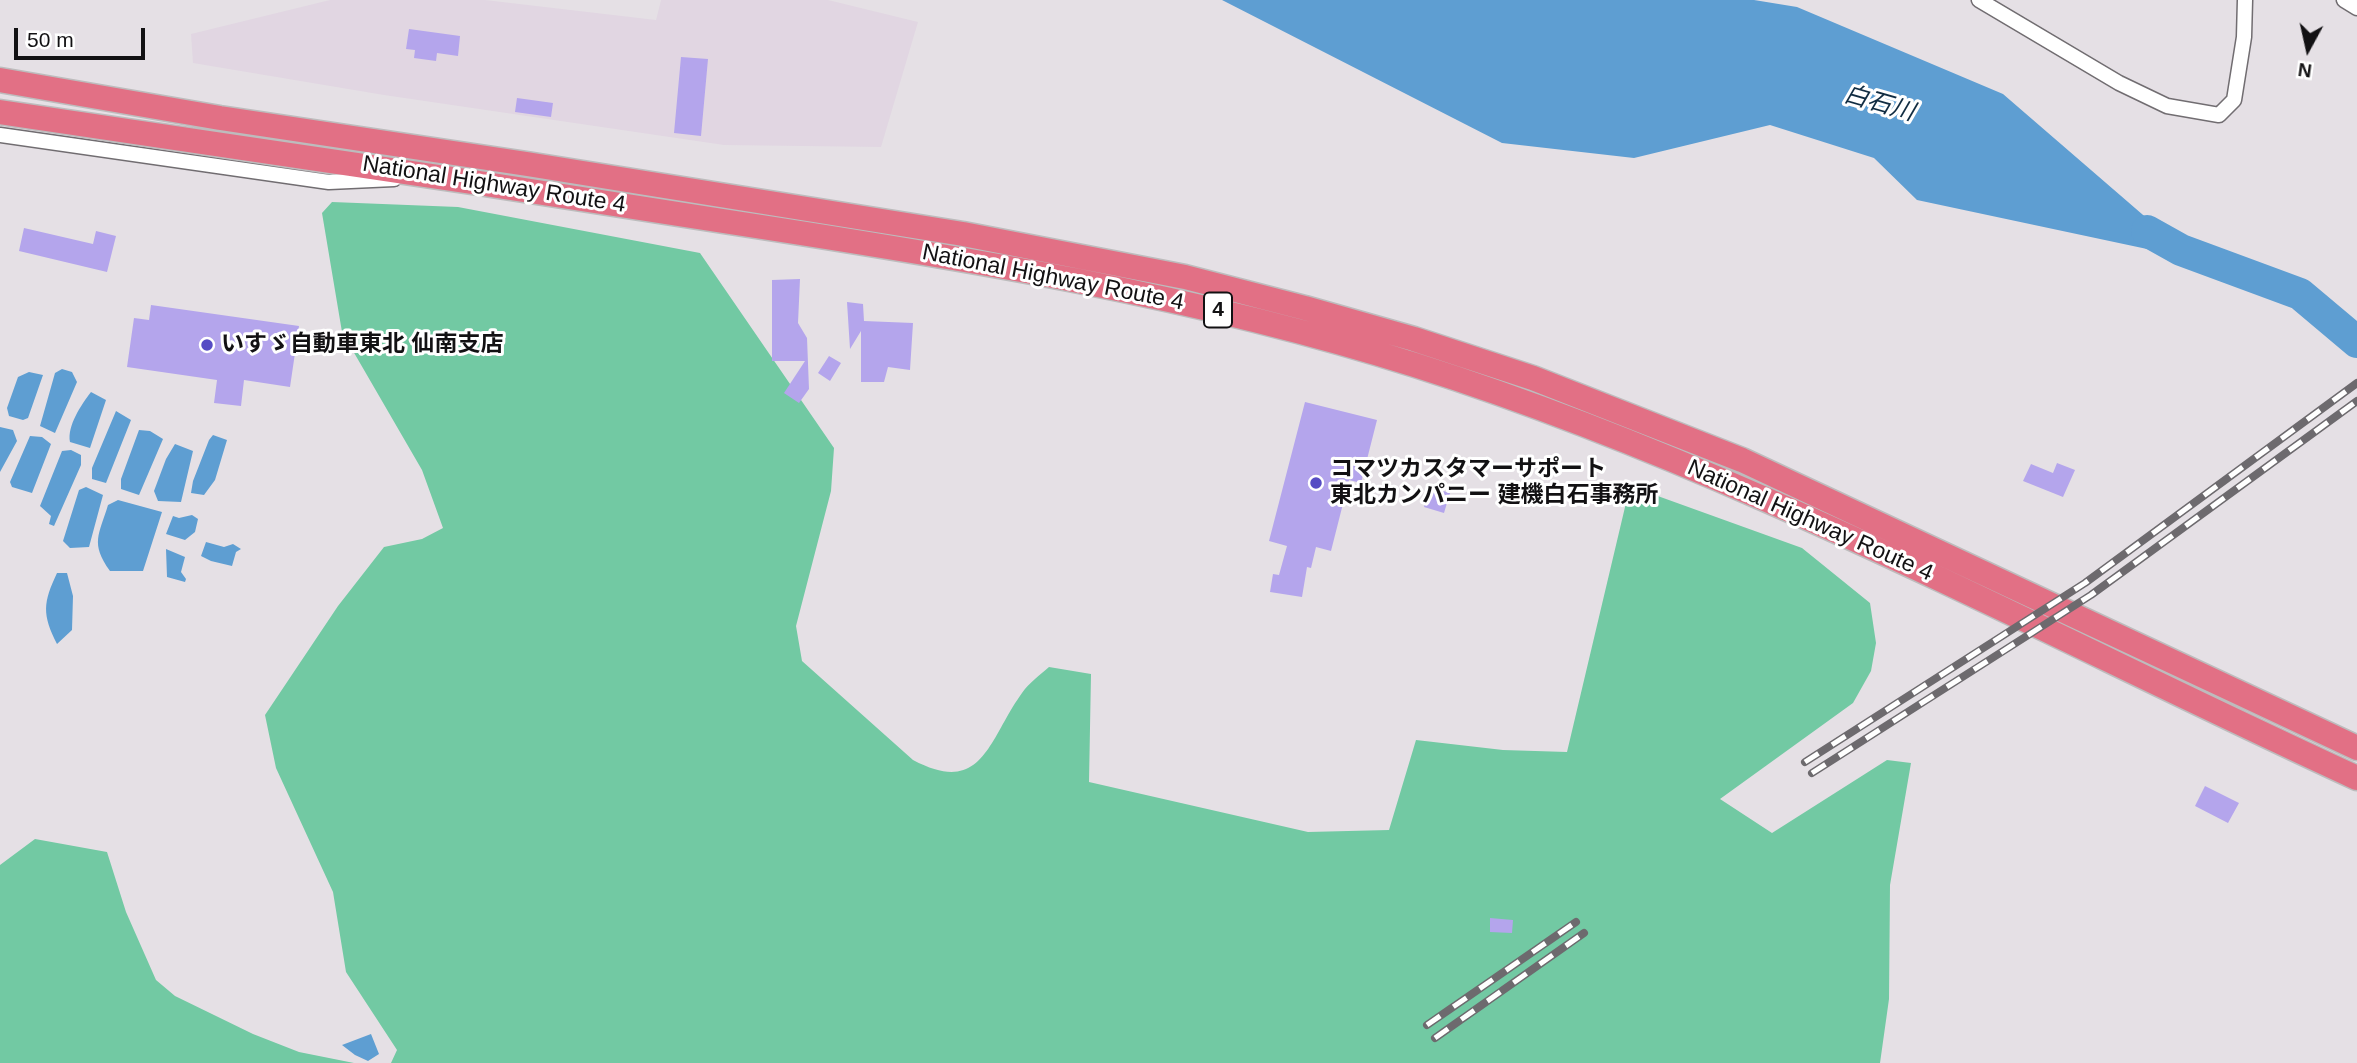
<!DOCTYPE html>
<meta charset="utf-8">
<style>
body{margin:0}
#map{position:relative;width:2357px;height:1063px;overflow:hidden;background:#e5e0e5;font-family:Arial,sans-serif}
canvas{display:block}
.north{position:absolute;left:2273px;top:14px;width:70px;height:70px;-webkit-text-stroke:5px #fff;paint-order:stroke;rotate:188deg;font-size:19px;font-weight:700;line-height:28px;text-align:center;color:#121113}
.north::after{content:'';display:block;margin:auto;width:24px;height:32px;background:#121113;clip-path:polygon(50% 0,100% 100%,50% 72%,0 100%)}
.scale{position:absolute;left:14px;top:28px;width:131px;height:32px;box-sizing:border-box;border:4px solid #121113;border-top:0;padding-left:9px;font-size:21px;line-height:24px;white-space:nowrap;color:#121113;-webkit-text-stroke:5px #fff;paint-order:stroke}
</style>
<div id="map">
<canvas width="2357" height="1063"></canvas>
<div class="north">N</div>
<div class="scale">50 m</div>
</div>
<script>
const g = document.querySelector('canvas').getContext('2d');
g.lineJoin = 'round';
function fill(path, color) { g.fillStyle = color; g.fill(path, 'evenodd'); }
function trace(path, color, width, dash) { g.strokeStyle = color; g.lineWidth = width; g.lineCap = dash ? 'butt' : 'round'; g.setLineDash(dash || []); g.stroke(path); }
function write(font, color, halo, rows, align = 'center') {
  g.font = font + ' Arial,"Noto Sans JP",sans-serif'; g.lineWidth = 6; g.setLineDash([]); g.textBaseline = 'middle'; g.strokeStyle = halo; g.fillStyle = color; for (const [text, x, y, turn = 0] of rows) {
    g.save(); g.translate(x, y); g.rotate((+turn || 0) * Math.PI / 180); g.textAlign = isNaN(turn) ? turn : align; if (halo) g.strokeText(text, 0, 0); g.fillText(text, 0, 0); g.restore();
  }
}
fill(new Path2D(`
 M 330,0 L 485,0 L 656,20 L 661,0 L 828,0 L 918,22 L 881,147 L 724,145 L 384,95 L 193,63 L 191,34 Z`), '#e1d6e2');
fill(new Path2D(`
 M 332,202 L 458,207 L 700,253 L 834,448 L 831,491 L 796,626 L 802,661 L 913,760 C 983,797 988,740 1022,693 C 1029,683 1040,675 1049,667 L 1091,674 L 1089,782 L 1308,832 L 1389,830 L 1416,740 L 1503,750 L 1567,752 L 1630,486 L 1802,548 L 1870,603 L 1876,643 L 1871,671 L 1853,703 L 1720,799 L 1772,833 L 1887,760 L 1911,763 L 1890,885 L 1889,999 L 1880,1063 L 391,1063 L 397,1050 L 346,972 L 333,892 L 276,768 L 265,715 L 338,606 L 384,547 L 422,539 L 443,528 L 422,470 L 342,332 L 322,213 Z
 M 35,839 L 107,852 L 126,912 L 156,980 L 175,996 L 253,1034 L 299,1052 L 354,1063 L 0,1063 L 0,865 Z`), '#72c9a3');
fill(new Path2D(`
 M 1222,0 L 1754,0 L 1797,7 L 2003,94 L 2194,259 L 1917,200 L 1874,158 L 1770,125 L 1634,158 L 1502,143 Z
 M 62,369 L 72,372 L 77,382 L 55,433 L 40,426 L 55,373 Z
 M 29,372 L 43,375 L 28,418 L 23,420 L 9,416 L 7,408 L 18,377 Z
 M 91,392 L 106,400 L 90,448 L 70,442 C 67,426 81,405 91,392 Z
 M 116,411 L 131,420 L 106,483 L 92,479 L 92,468 Z
 M 0,427 L 13,430 L 17,441 L 0,472 Z
 M 139,430 L 150,431 L 163,439 L 139,495 L 121,489 L 121,479 Z
 M 213,435 L 227,440 L 215,480 L 204,495 L 191,493 L 193,481 L 209,440 Z
 M 30,436 L 42,437 L 51,444 L 32,493 L 12,487 L 10,482 Z
 M 175,444 L 193,451 L 181,502 L 158,501 L 154,491 L 166,459 Z
 M 71,450 L 81,455 L 81,465 L 54,526 L 49,524 L 51,516 L 40,506 L 62,451 Z
 M 86,487 L 103,495 L 89,547 L 70,548 L 63,541 L 79,490 Z
 M 118,500 L 162,512 L 143,571 L 110,571 C 90,543 99,535 108,505 Z
 M 192,515 L 198,519 L 195,532 L 185,540 L 166,534 L 173,516 L 179,518 Z
 M 206,542 L 224,547 L 233,544 L 241,549 L 236,552 L 232,566 L 211,561 L 201,556 Z
 M 166,549 L 185,557 L 181,572 L 186,579 L 185,582 L 167,577 Z
 M 57,573 L 67,573 L 73,596 L 72,630 L 57,644 C 42,614 43,603 57,573 Z
 M 371,1034 L 379,1054 L 368,1061 L 355,1055 L 342,1045 Z`), '#5e9ed2');
trace(new Path2D(`
 M 2147,231 L 2181,250 L 2300,294 L 2357,342`), '#5e9ed2', 32);
fill(new Path2D(`
 M 409,29 L 460,36 L 458,56 L 437,53 L 436,61 L 414,58 L 415,50 L 406,49 Z
 M 681,57 L 708,59 L 701,136 L 674,133 Z
 M 517,98 L 553,103 L 551,117 L 515,112 Z
 M 24,228 L 93,244 L 96,231 L 116,236 L 107,272 L 19,251 Z
 M 800,279 L 798,323 L 807,338 L 809,389 L 799,403 L 784,393 L 805,361 L 772,361 L 772,280 Z
 M 847,302 L 863,304 L 864,321 L 913,323 L 910,370 L 888,367 L 884,382 L 861,382 L 861,331 L 850,349 Z
 M 151,305 L 299,326 L 290,387 L 244,380 L 241,406 L 214,403 L 217,380 L 127,367 L 134,318 L 149,320 Z
 M 829,356 L 841,363 L 830,381 L 818,373 Z
 M 1305,402 L 1377,420 L 1361,483 L 1349,480 L 1331,551 L 1316,547 L 1311,568 L 1307,567 L 1302,597 L 1270,592 L 1273,574 L 1279,575 L 1287,546 L 1269,541 Z
 M 2057,463 L 2075,470 L 2063,497 L 2023,481 L 2031,464 L 2053,473 Z
 M 1430,487 L 1450,493 L 1444,513 L 1424,507 Z
 M 2205,786 L 2239,803 L 2228,823 L 2195,806 Z
 M 1490,918 L 1513,920 L 1512,933 L 1490,932 Z`), '#b4a5ec');
const street = new Path2D(`
 M 1979,0 L 2119,83 L 2167,106 L 2219,115 L 2234,100 L 2244,37 L 2245,0
 M 2344,0 L 2357,8
 M 0,135 L 329,182 L 394,179`);
const highway = new Path2D(`
 M 0,80 L 220,118 L 527,164 L 963,234 L 1185,277 L 1305,308 L 1414,339 L 1533,378 L 1742,460 L 2357,748
 M 0,112 C 245,148 491,184 736,223 C 964,258 1194,295 1415,365 C 1743,469 2046,635 2357,778`);
trace(street, '#716d71', 17);
trace(highway, '#bdbcbd', 27);
trace(street, '#fff', 14);
trace(highway, '#e27085', 24);
const rail = new Path2D(`
 M 1805,762 L 2085,583 L 2357,383
 M 1812,773 L 2091,595 L 2357,401
 M 1427,1025 L 1576,922
 M 1435,1038 L 1584,933`);
trace(rail, '#6d6a6e', 8);
trace(rail, '#fff', 5, [16]);
for (const [x, y, r, color] of [
 [207,345,7,"#564cc4"],
 [1316,483,7,"#564cc4"]
]) { const dot = new Path2D(); dot.arc(x, y, r, 0, 2 * Math.PI); g.fillStyle = color; g.fill(dot); trace(dot, '#fff', 2.5); }
for (const [x, y, w] of [
 [1218,310,28]
]) { const box = new Path2D(); box.roundRect(x - w / 2, y - 17.5, w, 35, 5); g.fillStyle = '#fff'; g.fill(box); trace(box, '#121113', 2); }
write('bold 21px', '#121113', null, [
 ["4",1218,310]
]);
write('23px', '#121113', '#fff', [
 ["National Highway Route 4",494,185,9],
 ["National Highway Route 4",1053,278,11],
 ["National Highway Route 4",1810,521,24]
]);
write('bold 23px', '#121113', '#fff', [
 ["いすゞ自動車東北 仙南支店",221,345],
 ["コマツカスタマーサポート",1330,470],
 ["東北カンパニー 建機白石事務所",1330,496]
], 'left');
write('italic 24px', '#102c42', '#fff', [
 ["白石川",1879,104,16]
]);
</script>
